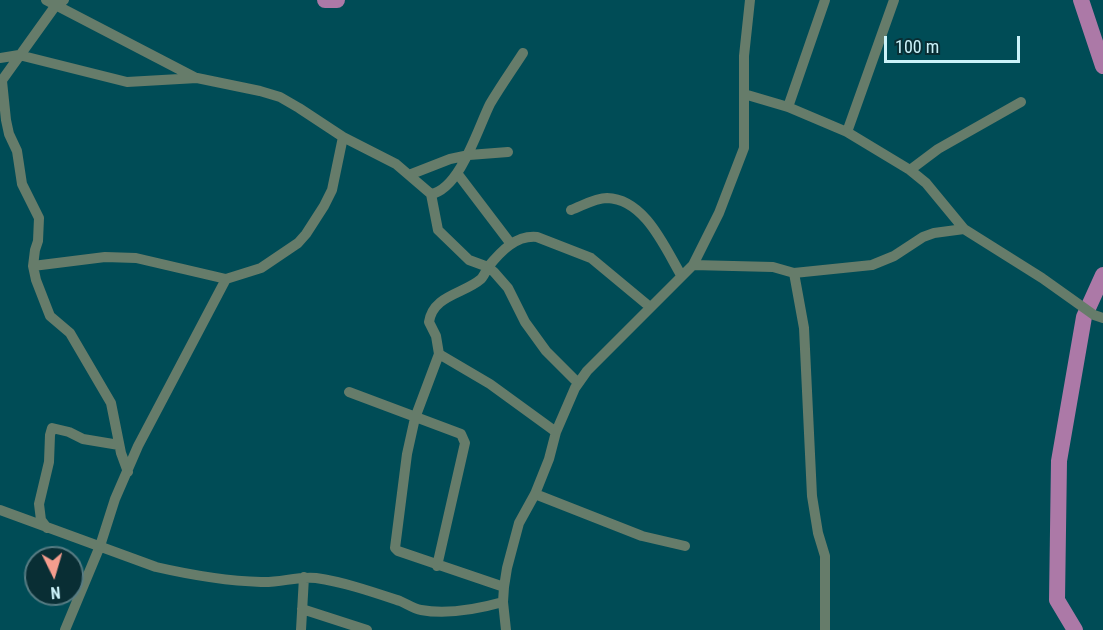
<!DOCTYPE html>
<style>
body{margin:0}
#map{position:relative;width:1103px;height:630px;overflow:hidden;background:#004c56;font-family:"Roboto Condensed",sans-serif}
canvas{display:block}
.north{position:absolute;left:24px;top:546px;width:60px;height:60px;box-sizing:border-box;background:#092e34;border:2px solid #577c83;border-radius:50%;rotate:175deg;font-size:16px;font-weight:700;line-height:24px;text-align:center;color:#cbf2f9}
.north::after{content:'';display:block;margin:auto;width:21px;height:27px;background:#f59d8e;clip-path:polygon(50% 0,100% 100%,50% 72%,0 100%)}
.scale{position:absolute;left:884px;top:36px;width:136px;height:27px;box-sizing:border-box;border:3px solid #cbf2f9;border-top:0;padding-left:8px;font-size:18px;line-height:21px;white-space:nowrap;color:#cbf2f9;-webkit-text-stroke:4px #092e34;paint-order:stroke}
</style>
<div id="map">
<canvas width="1103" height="630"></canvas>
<div class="north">N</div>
<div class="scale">100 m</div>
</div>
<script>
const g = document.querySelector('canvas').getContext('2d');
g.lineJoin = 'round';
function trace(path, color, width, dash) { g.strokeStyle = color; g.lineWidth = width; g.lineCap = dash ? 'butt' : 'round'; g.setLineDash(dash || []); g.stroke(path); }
trace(new Path2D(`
 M 325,0 L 337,0
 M 1081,0 L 1103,66
 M 1075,630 L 1057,600 L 1059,461 L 1084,317 L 1103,275`), '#ac79a7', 16);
trace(new Path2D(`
 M 46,0 L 196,78
 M 0,58 L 19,55 L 127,82 L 197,78 L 260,91 L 280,97 L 299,108 L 343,137 L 396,164 L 431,194 L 438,230 L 469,260 L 488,267 L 494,272 L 508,288 L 525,322 L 546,351 L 578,383
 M 2,81 L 6,120 L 9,134 L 17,151 L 22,184 L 39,218 L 38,241 L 35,250 L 33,266 L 36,280 L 50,316 L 70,333 L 111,403 L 121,453 L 128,472
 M 0,83 L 56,5 L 64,0
 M 744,94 L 788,107 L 847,132 L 910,170 L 926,183 L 964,229 L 1042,278 L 1094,315 L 1103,318
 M 788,107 L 825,0
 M 847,132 L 894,0
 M 910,170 L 938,149 L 1021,102
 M 457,173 L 511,244
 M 409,175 L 450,159 L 469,155 L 508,152
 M 431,194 C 460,189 478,128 490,104 C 500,87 512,70 523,53
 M 571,210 C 582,206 595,198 607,198 C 645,199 665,248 681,275
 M 693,265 L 773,267 L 794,273 L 872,265 L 894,256 L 923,237 L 934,233 L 964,229
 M 33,266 L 105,257 L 136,258 L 226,279 L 261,268 L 298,243 L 306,234 L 324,206 L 332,190 L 343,137
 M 794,273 L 804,328 L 812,496 L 818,533 L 825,556 L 825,630
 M 439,354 L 490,384 L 556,432
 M 349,392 L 461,434 L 465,443 L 437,566
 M 535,494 L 642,536 L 685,546
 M 0,510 L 156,567 C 191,575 226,581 261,582 C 280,583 297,576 316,578 C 344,582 373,592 400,601 C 407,604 414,609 421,610 C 448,615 478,609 503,602
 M 47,528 L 41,520 L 39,504 L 49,462 L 50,435 L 52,428 L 69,432 L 83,439 L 119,445
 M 504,587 L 398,551 L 395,548 L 407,454 L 415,418 L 439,354 L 436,336 L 429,322 C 433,295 464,294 481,279 C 484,276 486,271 488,267 C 501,251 516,235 537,237 L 591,258 L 650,307
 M 302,609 L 367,630
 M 65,630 L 100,546 L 115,499 L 138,446 L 226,279
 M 301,630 L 304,577
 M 506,630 L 503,602 L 504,587 L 507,568 L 519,523 L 535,494 L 549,459 L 556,432 L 575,388 L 587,371 L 693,265 L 719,213 L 744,148 L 744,56 L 750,0`), '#667c6a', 10);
</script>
